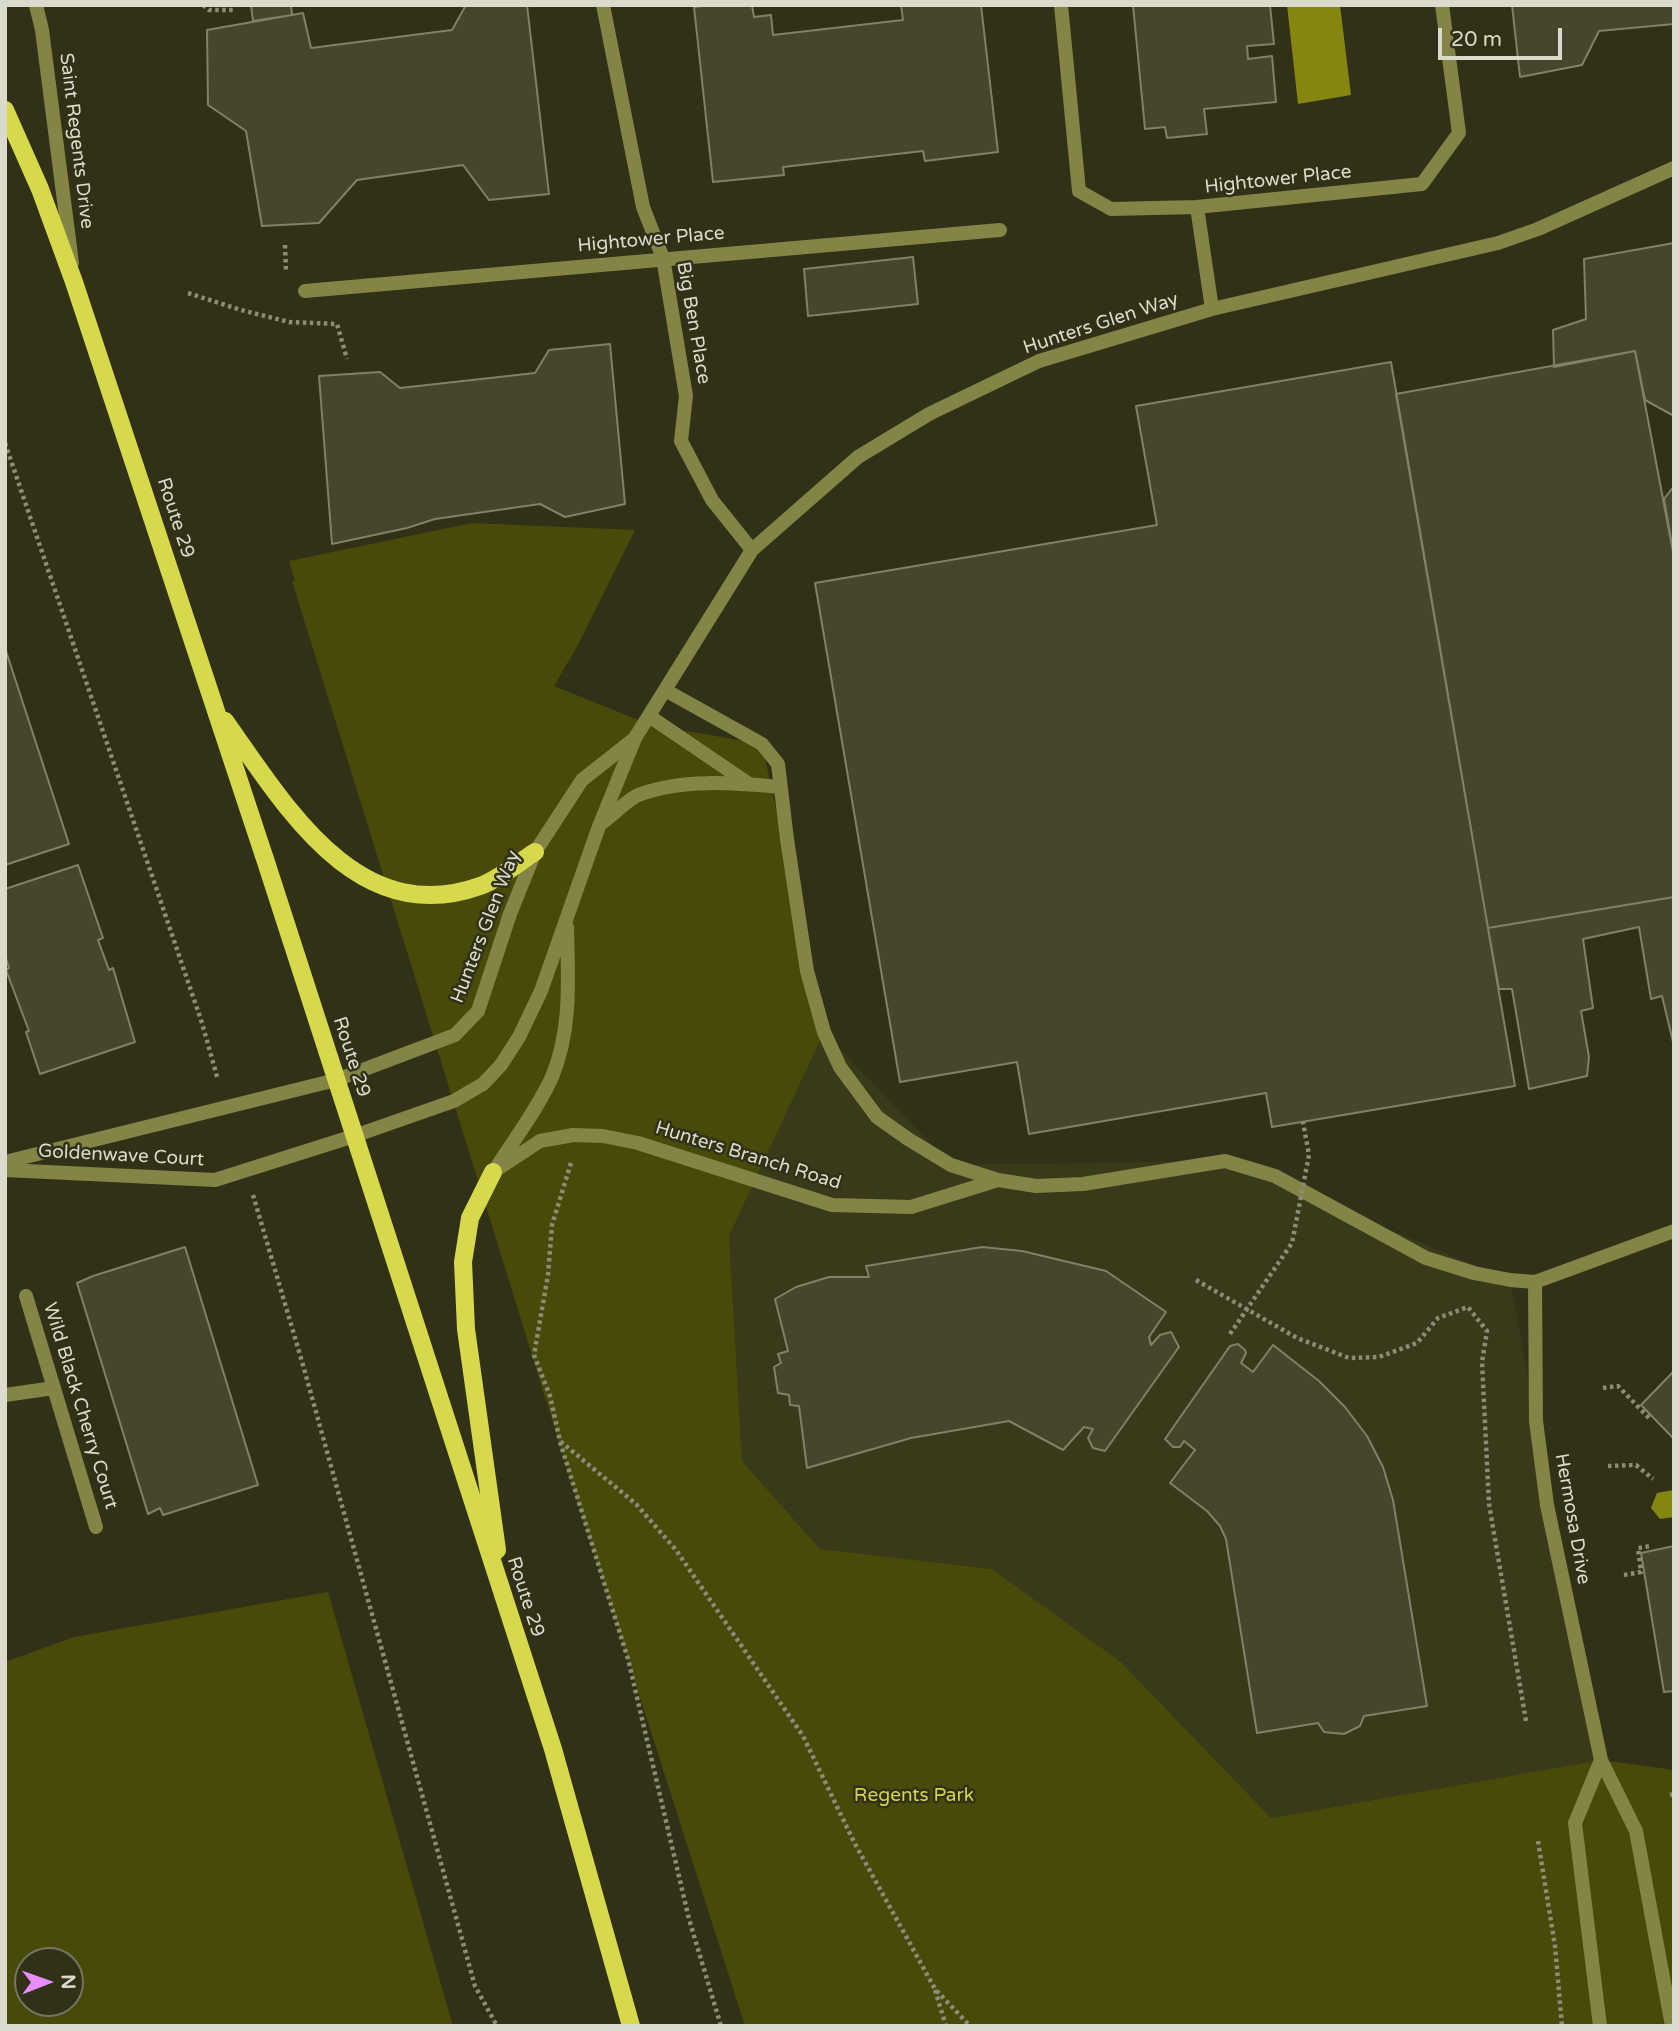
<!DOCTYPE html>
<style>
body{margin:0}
#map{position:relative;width:1679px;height:2031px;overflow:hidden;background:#313118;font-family:"Varela Round",sans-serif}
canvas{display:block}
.frame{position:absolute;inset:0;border:7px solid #dadbcc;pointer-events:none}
.north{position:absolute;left:14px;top:1947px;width:70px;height:70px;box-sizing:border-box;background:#313118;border:2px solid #757560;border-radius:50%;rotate:89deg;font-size:19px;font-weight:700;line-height:28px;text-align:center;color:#dadbcc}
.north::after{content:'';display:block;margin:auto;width:24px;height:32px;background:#e98dfe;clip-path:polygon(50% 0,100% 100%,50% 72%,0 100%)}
.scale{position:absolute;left:1438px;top:28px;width:124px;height:32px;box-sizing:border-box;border:4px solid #dadbcc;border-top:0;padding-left:9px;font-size:21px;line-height:24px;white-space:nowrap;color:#dadbcc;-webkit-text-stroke:5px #313118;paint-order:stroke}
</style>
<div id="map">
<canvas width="1679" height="2031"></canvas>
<div class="frame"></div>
<div class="north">N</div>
<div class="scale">20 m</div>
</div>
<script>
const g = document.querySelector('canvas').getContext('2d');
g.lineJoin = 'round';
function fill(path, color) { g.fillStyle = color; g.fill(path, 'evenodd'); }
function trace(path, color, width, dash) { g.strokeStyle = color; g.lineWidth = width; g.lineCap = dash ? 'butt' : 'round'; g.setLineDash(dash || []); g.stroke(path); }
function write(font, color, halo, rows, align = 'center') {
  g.font = font + ' "Varela Round",sans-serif'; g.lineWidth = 5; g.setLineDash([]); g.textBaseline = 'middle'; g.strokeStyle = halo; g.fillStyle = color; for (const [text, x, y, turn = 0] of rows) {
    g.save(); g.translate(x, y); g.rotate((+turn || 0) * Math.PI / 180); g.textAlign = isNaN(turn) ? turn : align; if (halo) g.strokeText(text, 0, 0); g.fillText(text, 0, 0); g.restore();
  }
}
fill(new Path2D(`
 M 824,1032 L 951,1165 L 1225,1161 L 1510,1280 L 1601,1760 L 1271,1818 L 1121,1662 L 992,1569 L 820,1549 L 742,1461 L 729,1236 Z`), '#3a3a1a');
fill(new Path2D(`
 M 472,523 L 635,530 L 579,643 L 554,686 L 651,725 L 762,744 L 824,1032 L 729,1236 L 742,1461 L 820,1549 L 992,1569 L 1121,1662 L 1271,1818 L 1601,1760 L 1674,1770 L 1674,2026 L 745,2026 L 577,1500 L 292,581 L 295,581 L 289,561 Z
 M 328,1592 L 453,2026 L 5,2026 L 5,1662 L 74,1637 ZM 70,1961 L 70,2003 L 28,2003 L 28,1961 Z`), '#49490a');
fill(new Path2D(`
 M 1287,5 L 1340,5 L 1351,95 L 1298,104 Z
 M 1674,1490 L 1674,1517 L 1660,1519 L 1651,1508 L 1657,1493 Z`), '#85860f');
const building = new Path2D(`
 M 251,5 L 291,5 L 292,15 L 253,21 Z
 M 466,5 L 527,5 L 549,194 L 489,200 L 463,165 L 357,180 L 319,223 L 262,226 L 246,131 L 208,105 L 207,30 L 303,13 L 311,48 L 452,30 Z
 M 710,5 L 752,5 L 754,17 L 771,15 L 773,35 L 903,20 L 901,5 L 981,5 L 998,152 L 925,161 L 923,151 L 783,167 L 784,175 L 713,182 L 694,7 Z
 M 1133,5 L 1270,5 L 1274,44 L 1247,46 L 1248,59 L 1272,56 L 1276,102 L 1204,109 L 1207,134 L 1167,138 L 1165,127 L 1145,129 Z
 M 1512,5 L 1674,5 L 1674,24 L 1599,31 L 1582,65 L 1520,77 Z
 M 1674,243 L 1674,416 L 1645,400 L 1635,351 L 1554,367 L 1553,330 L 1586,319 L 1584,259 Z
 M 913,257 L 918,304 L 808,316 L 804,269 Z
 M 610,344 L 625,504 L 565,517 L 540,504 L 435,519 L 407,528 L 332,544 L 319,376 L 380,372 L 400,388 L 535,373 L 549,350 Z
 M 1635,351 L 1674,557 L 1674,897 L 1488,928 L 1396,394 Z
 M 1391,362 L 1515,1086 L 1272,1127 L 1266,1093 L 1029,1134 L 1017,1062 L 900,1082 L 815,583 L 1157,525 L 1136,406 Z
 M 1674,486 L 1674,557 L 1664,499 Z
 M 5,648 L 69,844 L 5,865 Z
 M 78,865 L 103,938 L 98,940 L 109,970 L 113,968 L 135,1042 L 40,1074 L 26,1032 L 29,1031 L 6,970 L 9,968 L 5,955 L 5,889 Z
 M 1674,897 L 1674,1046 L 1662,996 L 1651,999 L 1639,927 L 1583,939 L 1593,1008 L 1581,1011 L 1589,1057 L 1587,1076 L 1529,1089 L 1512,989 L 1499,989 L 1488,928 Z
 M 185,1247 L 258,1485 L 163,1515 L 160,1508 L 148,1514 L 77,1283 L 93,1276 Z
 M 982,1247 L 1022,1251 L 1106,1271 L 1166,1312 L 1149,1337 L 1151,1345 L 1160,1335 L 1171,1332 L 1179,1347 L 1105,1451 L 1093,1448 L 1088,1438 L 1093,1429 L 1084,1427 L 1063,1450 L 1009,1421 L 911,1438 L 807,1468 L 799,1406 L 790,1405 L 789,1395 L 778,1393 L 774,1367 L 781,1363 L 778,1354 L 788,1351 L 775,1299 L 796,1287 L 829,1277 L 869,1277 L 866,1266 Z
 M 1238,1344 L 1245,1350 L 1246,1353 L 1241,1363 L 1253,1372 L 1273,1345 L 1319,1381 L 1345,1407 L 1367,1436 L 1383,1467 L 1393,1500 L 1427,1706 L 1364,1716 L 1360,1726 L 1344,1734 L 1324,1732 L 1318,1723 L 1257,1733 L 1226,1539 L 1220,1526 L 1207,1511 L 1170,1483 L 1195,1450 L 1184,1441 L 1180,1447 L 1173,1447 L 1165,1439 L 1230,1346 Z
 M 1674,1371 L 1674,1439 L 1641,1405 Z
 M 1674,1546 L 1674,1691 L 1664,1692 L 1641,1553 Z`);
fill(building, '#45462c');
trace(building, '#808166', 2);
trace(new Path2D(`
 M 203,5 L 209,10 L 234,10
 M 285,245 L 286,272
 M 188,293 L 241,310 L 289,322 L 337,324 L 347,359
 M 5,443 L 202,1023 L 218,1080
 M 571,1163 L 552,1225 L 548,1275 L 534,1355 L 550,1396 L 560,1441 L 636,1504 L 676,1550 L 803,1736 L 854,1842 L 935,1989 L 970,2026
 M 253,1195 L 303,1365 L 475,1986 L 497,2026
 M 1196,1280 L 1297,1338 L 1349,1358 L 1379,1357 L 1417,1343 L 1438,1318 L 1468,1307 L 1487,1331 L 1482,1362 L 1489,1504 L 1526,1721
 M 1603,1388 L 1618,1386 L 1649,1418
 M 560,1442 L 628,1659 L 689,1919 L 721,2026
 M 1608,1466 L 1636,1465 L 1653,1479
 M 1624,1575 L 1641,1572 L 1638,1548 L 1651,1546
 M 1670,1795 L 1674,1794
 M 1538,1841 L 1555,1946 L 1562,2026
 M 935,1990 L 946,2026`), '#8c8d79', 4.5, [3.5, 3.5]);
trace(new Path2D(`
 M 36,5 L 42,30 L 72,263
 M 603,5 L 643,207 L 663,258 L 686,396 L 681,441 L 712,500 L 752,550
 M 1061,5 L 1079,191 L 1111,209 L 1197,207 L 1422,184 L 1459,133 L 1442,5
 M 1197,207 L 1212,309
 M 305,291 L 1000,230
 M 665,690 L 762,744 L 778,764 L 787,839 L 807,971 L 824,1032 L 840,1067 L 877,1117 L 908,1139 L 951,1165 L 998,1180 L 1036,1186 L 1083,1184 L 1225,1161 L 1275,1176 L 1426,1258 L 1474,1273 L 1510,1280 L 1535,1282 L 1674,1231
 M 649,716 L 749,784
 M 603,822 C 614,814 626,801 638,795 C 682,778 735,783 780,787
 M 5,1162 L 336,1080 L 455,1035 L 478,1011 L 510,914 L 535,852 L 582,780 L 634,739
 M 498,1165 C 516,1137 538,1108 552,1077 C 572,1029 568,978 567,927
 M 5,1170 L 215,1180 L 354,1136 L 454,1101 L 483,1084 L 501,1065 L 519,1037 L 541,991 L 598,829 L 635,738 L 752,550 L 858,457 L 929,414 L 1039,361 L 1212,309 L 1498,243 L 1538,229 L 1674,168
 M 493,1172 L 540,1141 L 573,1135 L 603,1136 L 638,1143 L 832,1205 L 911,1207 L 998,1180
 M 1535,1282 L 1536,1421 L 1547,1505 L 1601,1760 L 1636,1831 L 1672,2026
 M 26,1296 L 96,1527
 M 5,1395 L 54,1388
 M 1600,2026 L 1575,1823 L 1601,1760`), '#838446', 14);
trace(new Path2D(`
 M 5,110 L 40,189 L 74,282 L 266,862 L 553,1749 L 631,2026
 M 225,721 C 285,805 357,930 480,886 C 499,879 518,863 535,852
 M 493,1172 L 470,1218 L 463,1262 L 466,1329 L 497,1550`), '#d7d94c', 18);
trace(new Path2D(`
 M 1230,1334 L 1292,1243 L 1309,1155 L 1303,1122`), '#8c8d79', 4.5, [3.5, 3.5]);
write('19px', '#dadbcc', '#313118', [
 ["Saint Regents Drive",76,141,83],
 ["Hightower Place",1278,180,-6],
 ["Hightower Place",651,240,-5],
 ["Big Ben Place",693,323,80],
 ["Hunters Glen Way",1101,324,-18],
 ["Route 29",175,518,72],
 ["Hunters Glen Way",486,927,-69],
 ["Route 29",351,1057,72],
 ["Goldenwave Court",121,1156,3],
 ["Hunters Branch Road",748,1156,17],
 ["Wild Black Cherry Court",80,1406,73],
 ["Hermosa Drive",1572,1519,80],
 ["Route 29",525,1597,72]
]);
write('19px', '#d2d449', '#313118', [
 ["Regents Park",914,1796]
]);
</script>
